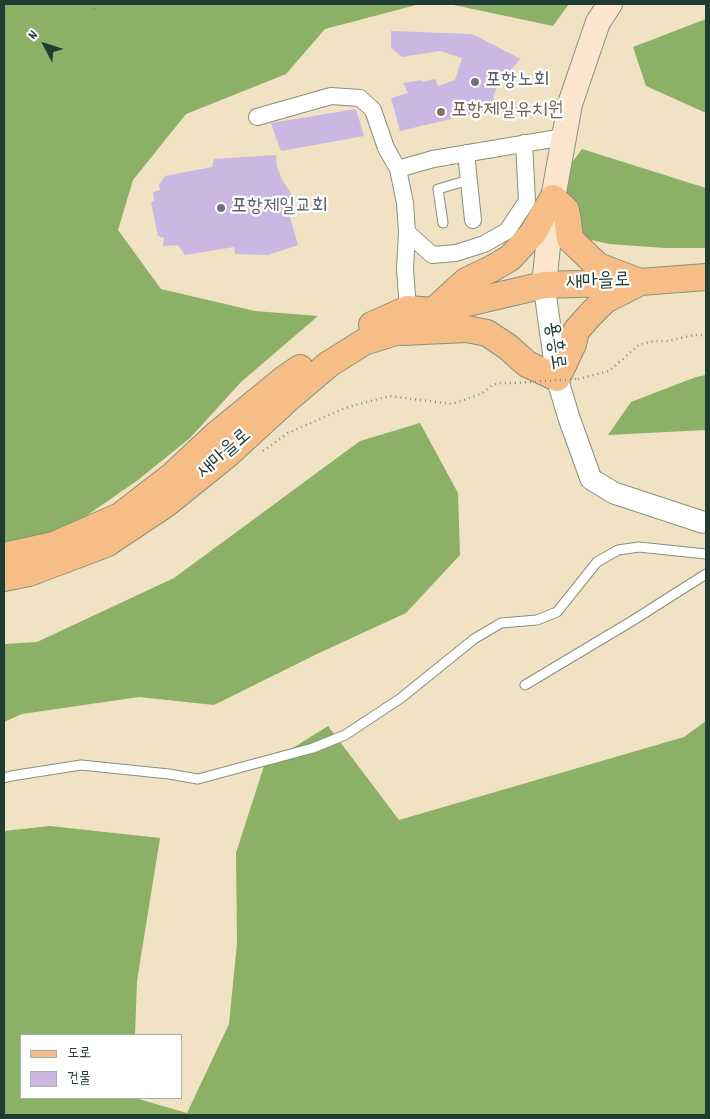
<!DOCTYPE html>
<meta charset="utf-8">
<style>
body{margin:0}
#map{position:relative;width:710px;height:1119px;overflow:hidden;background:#f1e2c4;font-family:Dekko,"Poor Story",sans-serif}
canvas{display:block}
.frame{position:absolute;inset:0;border:5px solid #1f3d34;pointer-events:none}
.legend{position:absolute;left:20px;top:1034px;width:162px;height:65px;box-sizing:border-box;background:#fff;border:1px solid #a5b1ae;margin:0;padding:6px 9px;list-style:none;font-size:15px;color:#1f3d34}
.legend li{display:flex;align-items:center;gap:10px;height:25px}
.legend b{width:25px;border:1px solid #a5b1ae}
.north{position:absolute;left:20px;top:20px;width:50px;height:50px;-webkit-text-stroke:4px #fff;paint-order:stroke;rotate:310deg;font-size:14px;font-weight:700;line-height:20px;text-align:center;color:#1f3d34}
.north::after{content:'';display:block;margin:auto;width:18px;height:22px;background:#1f3d34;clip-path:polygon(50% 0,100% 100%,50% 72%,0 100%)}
</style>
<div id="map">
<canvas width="710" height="1119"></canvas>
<div class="frame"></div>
<ul class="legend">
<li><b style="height:6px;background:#f6be86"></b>도로</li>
<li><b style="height:14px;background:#cbb7e2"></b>건물</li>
</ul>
<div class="north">N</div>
</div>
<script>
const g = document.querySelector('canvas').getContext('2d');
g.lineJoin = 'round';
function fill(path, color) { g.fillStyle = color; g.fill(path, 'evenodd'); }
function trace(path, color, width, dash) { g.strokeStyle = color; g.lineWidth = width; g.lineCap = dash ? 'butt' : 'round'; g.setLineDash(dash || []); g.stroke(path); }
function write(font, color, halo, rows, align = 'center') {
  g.font = font + ' Dekko,"Poor Story",sans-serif'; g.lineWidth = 4.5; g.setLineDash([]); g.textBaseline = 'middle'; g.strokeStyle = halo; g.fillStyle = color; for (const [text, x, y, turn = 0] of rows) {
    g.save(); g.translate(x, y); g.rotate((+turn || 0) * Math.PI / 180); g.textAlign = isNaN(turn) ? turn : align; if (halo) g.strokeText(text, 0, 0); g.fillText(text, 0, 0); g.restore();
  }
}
fill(new Path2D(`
 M 4,4 L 420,4 L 325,29 L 286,74 L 186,114 L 133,180 L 118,230 L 161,289 L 255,311 L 318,316 L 241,382 L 190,438 L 138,480 L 76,523 L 4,549 Z
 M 449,4 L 569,4 L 553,26 Z
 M 706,19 L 706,113 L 646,86 L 633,47 Z
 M 582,149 L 706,188 L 706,248 L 665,248 L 609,244 L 552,231 L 554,187 Z
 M 706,375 L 706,430 L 608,435 L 631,402 L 696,377 Z
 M 420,423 L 458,493 L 460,555 L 406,613 L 317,654 L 214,705 L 139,697 L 22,714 L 4,722 L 4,644 L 37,642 L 174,578 L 360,441 Z
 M 706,721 L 706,1115 L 4,1115 L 4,831 L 50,826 L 160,838 L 137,981 L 135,1035 L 21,1035 L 21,1098 L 135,1098 L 187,1113 L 229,1024 L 237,943 L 236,853 L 264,766 L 328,726 L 399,820 L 684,737 Z`), '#8cb065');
fill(new Path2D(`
 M 391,31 L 472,34 L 521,59 L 501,79 L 493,96 L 497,108 L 400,131 L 391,98 L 408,93 L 403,83 L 422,80 L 422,82 L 435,79 L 438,86 L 455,80 L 462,58 L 440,51 L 402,57 L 391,48 Z
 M 356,109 L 364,136 L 281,151 L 271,123 Z
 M 276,155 L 277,167 L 282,180 L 294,198 L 289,214 L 298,245 L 268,255 L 235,254 L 234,247 L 185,255 L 178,245 L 163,246 L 164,238 L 158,236 L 151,202 L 154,201 L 153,192 L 160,190 L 159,185 L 165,176 L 212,167 L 214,159 Z`), '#cbb7e2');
const service = new Path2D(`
 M 443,223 L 438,189 L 469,180
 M 525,685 L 632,621 L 706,574
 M 4,778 L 11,776 L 81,765 L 169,774 L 198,779 L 313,748 L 345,735 L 401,698 L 474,639 L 501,623 L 537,620 L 557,612 L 597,562 L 618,550 L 639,547 L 706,554`);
const minor = new Path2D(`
 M 257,117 L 331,96 L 360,98 L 373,110 L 386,148 L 398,169
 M 524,143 L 527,201 L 507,231 L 484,244 L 456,253 L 432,255 L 407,232 L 405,203 L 398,169 L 433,159 L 564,137
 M 466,153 L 473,220
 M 407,232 L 405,269 L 408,309`);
const tertiary = new Path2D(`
 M 544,285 L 557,378 L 569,418 L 591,479 L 614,493 L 702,522 L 706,522`);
const secondary = new Path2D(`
 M 544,285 L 553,198 L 570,104 L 598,22 L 610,4`);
const primary = new Path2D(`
 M 372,325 L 408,309 L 433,311 L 544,285 L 640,282 L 706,277
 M 402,332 L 467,329 L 487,333 L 508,347 L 527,364 L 557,378 L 573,344 L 576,331 L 590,315 L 605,300 L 635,285
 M 4,556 L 54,545 L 120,516 L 173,475 L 218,433 L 284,379 L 300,368
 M 4,578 L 29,573 L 106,544 L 166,504 L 228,454 L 290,397 L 329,364 L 364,342 L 415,326 L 433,311 L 466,281 L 493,268 L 510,258 L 533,233 L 553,198 L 566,210 L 568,222 L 570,239 L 598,266 L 640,282`);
trace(service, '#88907c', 11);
trace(minor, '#88907c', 18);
trace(tertiary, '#88907c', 23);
trace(secondary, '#88907c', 26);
trace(primary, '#88907c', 28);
trace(new Path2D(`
 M 94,9 L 95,4
 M 578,379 L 609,371 L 640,344 L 655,341 L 668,341 L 694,335 L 706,335
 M 263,451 L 288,433 L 345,408 L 389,396 L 452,404 L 481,394 L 491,386 L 499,383 L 515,383`), '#88907c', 2.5, [1, 4]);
trace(service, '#fff', 9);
trace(minor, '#fff', 16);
trace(tertiary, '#fff', 21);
trace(secondary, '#fbe5cf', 24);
trace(primary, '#f6be86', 26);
trace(new Path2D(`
 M 515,383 L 576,379`), '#88907c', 2.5, [1, 4]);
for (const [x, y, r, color] of [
 [475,82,5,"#6b7280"],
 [441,112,5,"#8d6e63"],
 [221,208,5,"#6b7280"]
]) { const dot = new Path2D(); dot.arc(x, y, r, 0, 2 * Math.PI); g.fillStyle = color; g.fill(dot); trace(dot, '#fff', 2); }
write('20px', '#5b616d', '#fff', [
 ["포항노회",485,82],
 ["포항제일교회",231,208]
], 'left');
write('20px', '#785e54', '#fff', [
 ["포항제일유치원",451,112]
], 'left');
write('20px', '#1f3d34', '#fff', [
 ["새마을로",598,283,-2],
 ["용흥로",553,346,81],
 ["새마을로",225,455,-41]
]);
</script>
